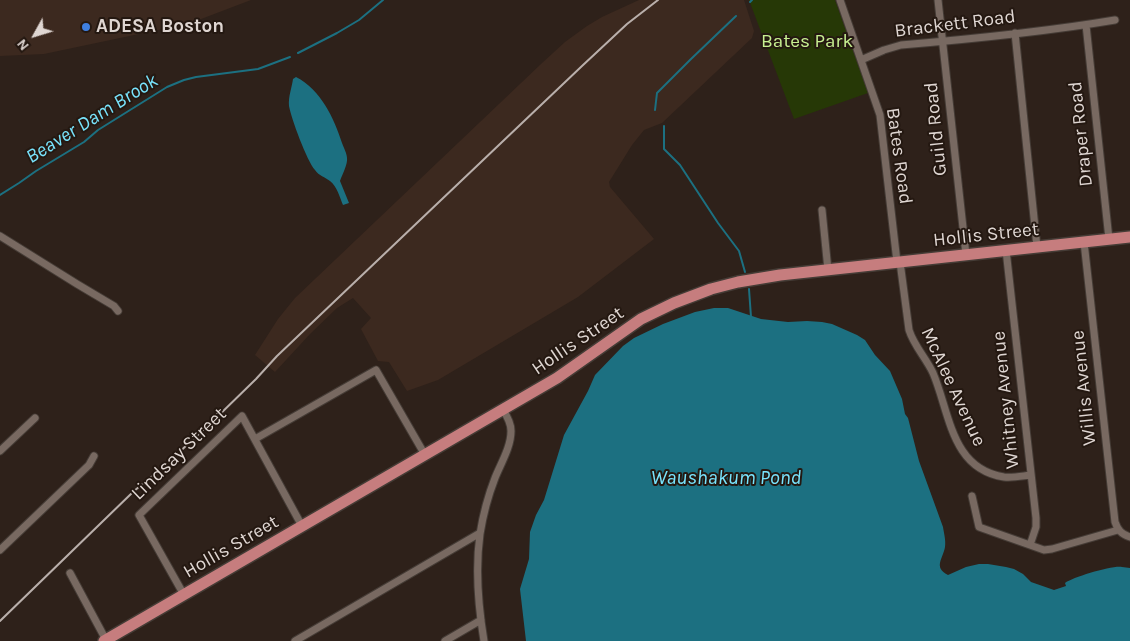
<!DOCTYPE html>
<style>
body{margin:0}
#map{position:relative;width:1130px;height:641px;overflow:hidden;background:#2e211a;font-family:Karla,sans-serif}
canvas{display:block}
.north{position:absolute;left:10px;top:10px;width:50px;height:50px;-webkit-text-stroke:4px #241811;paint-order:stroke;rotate:231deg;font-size:14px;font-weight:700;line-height:20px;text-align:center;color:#dfd6d2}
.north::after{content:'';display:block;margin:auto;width:18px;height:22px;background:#dfd6d2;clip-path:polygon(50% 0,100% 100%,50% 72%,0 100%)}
</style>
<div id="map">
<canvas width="1130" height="641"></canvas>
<div class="north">N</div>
</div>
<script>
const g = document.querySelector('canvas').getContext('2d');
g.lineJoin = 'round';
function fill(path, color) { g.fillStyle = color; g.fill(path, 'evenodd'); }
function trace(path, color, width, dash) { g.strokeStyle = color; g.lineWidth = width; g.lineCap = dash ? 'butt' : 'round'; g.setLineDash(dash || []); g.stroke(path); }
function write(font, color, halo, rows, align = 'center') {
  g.font = font + ' Karla,sans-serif'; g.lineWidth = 4; g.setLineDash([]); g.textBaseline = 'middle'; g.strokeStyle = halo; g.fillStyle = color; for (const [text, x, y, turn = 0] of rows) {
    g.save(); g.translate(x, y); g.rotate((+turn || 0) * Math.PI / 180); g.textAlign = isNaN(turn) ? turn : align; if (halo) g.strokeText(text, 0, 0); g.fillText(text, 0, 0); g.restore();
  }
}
fill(new Path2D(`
 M 0,0 L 251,0 L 188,24 L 158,30 L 44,54 L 0,56 Z
 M 639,0 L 744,0 L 754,31 L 752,38 L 662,123 L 644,130 L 632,145 L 609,182 L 610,187 L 654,239 L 578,297 L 438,380 L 407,391 L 389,362 L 378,361 L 361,329 L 371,318 L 353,298 L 337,308 L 310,334 L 275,372 L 255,355 L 278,319 L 295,298 L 541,64 L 565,42 L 587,26 L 602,17 Z`), '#3c291f');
fill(new Path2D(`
 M 749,0 L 835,0 L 868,93 L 794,119 Z`), '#263806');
fill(new Path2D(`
 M 296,77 C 321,90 334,118 342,143 C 344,148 347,154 347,158 C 348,164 342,175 340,181 L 349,203 L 343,205 C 340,198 337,186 330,181 C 325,177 319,176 315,170 C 307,161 291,118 289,106 C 288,97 292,87 293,79 Z
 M 714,308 L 728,308 L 761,319 L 788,322 L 807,321 L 822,322 L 832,324 L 857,335 L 865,340 L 875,355 L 890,371 L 902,399 L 905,414 L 908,418 L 919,461 L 943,527 C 944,534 946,540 945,547 C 943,559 933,567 948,575 L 966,567 L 979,564 L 988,564 L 1006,567 L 1014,569 L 1023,574 L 1031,582 L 1054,590 L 1066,586 L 1065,583 C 1073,577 1113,565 1122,567 C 1125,567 1127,568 1130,568 L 1130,641 L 526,641 L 520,589 L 529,559 L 530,532 L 536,515 L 544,500 L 564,435 L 588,391 L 595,375 L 623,346 L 634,338 L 663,324 L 695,312 Z`), '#1c7081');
trace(new Path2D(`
 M 750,2 L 752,0
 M 298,53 L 337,33 L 359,20 L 383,0
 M 655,110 L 657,93 L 691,59 L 736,16
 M 664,126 L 664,149 L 680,165 L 718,223 L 739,251 L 745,272
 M 0,195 L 19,183 L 36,171 L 84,142 L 98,130 L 167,87 L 184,80 L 196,77 L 258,69 L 290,57
 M 749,289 L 751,317`), '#1c7081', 2);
const minor = new Path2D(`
 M 840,0 L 880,115 L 897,262
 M 938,0 L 966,255
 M 1086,25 L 1109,239
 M 1015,33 L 1037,247
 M 861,60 L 884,50 L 901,45 C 972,39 1044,32 1115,20
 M 822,210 L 828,270
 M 0,236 L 77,284 L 114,306 L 118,311
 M 1084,242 L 1115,522 C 1118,530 1121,534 1130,537
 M 1006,250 L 1036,518 L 1036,527 L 1030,545
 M 900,262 L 909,330 C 914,346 926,358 933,373 C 950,413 951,469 1004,477 C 1013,478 1022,476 1031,475
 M 255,439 L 376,370 L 425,455
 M 0,451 L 35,418
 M 972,496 L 979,527 L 1044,550 L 1052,549 L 1118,530
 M 0,550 L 89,465 L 94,456
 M 70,573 L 106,640
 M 184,595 L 139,515 L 242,416 L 302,526
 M 295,641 L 480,533
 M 445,641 L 481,620
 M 484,641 C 478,605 475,570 480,534 C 483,515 488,496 495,478 C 501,463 511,447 511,431 C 511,423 507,416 503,410`);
const primary = new Path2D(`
 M 104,641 L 557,378 L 641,319 L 674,303 L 711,289 L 738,282 L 780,275 L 1130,237`);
trace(minor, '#453c36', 9);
trace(primary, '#453c36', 14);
trace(minor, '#786961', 7);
trace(primary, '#c67d7e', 11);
trace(new Path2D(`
 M 0,621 L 134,491 L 161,469 L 215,419 L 256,379 L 277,356 L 582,66 L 627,24 L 658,0`), '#b9afab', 2);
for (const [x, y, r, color] of [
 [86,27,5,"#3f7fe0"]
]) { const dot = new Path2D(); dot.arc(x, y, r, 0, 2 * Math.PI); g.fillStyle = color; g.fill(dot); trace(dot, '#241811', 2); }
write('19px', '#dfd6d2', '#241811', [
 ["Brackett Road",955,24,-7],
 ["Guild Road",936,129,-96],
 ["Draper Road",1081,134,-96],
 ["Bates Road",899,156,82],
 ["Hollis Street",986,235,-6],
 ["Hollis Street",578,341,-34],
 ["McAlee Avenue",953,387,65],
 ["Willis Avenue",1084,388,-96],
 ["Whitney Avenue",1006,400,-96],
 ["Lindsay Street",179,454,-44],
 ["Hollis Street",231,547,-30]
]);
write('bold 19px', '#dfd6d2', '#241811', [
 ["ADESA Boston",96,27]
], 'left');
write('19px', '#c7f091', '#241811', [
 ["Bates Park",807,42]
]);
write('italic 20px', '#79e4fd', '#241811', [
 ["Beaver Dam Brook",92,119,-32],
 ["Waushakum Pond",726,478]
]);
</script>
